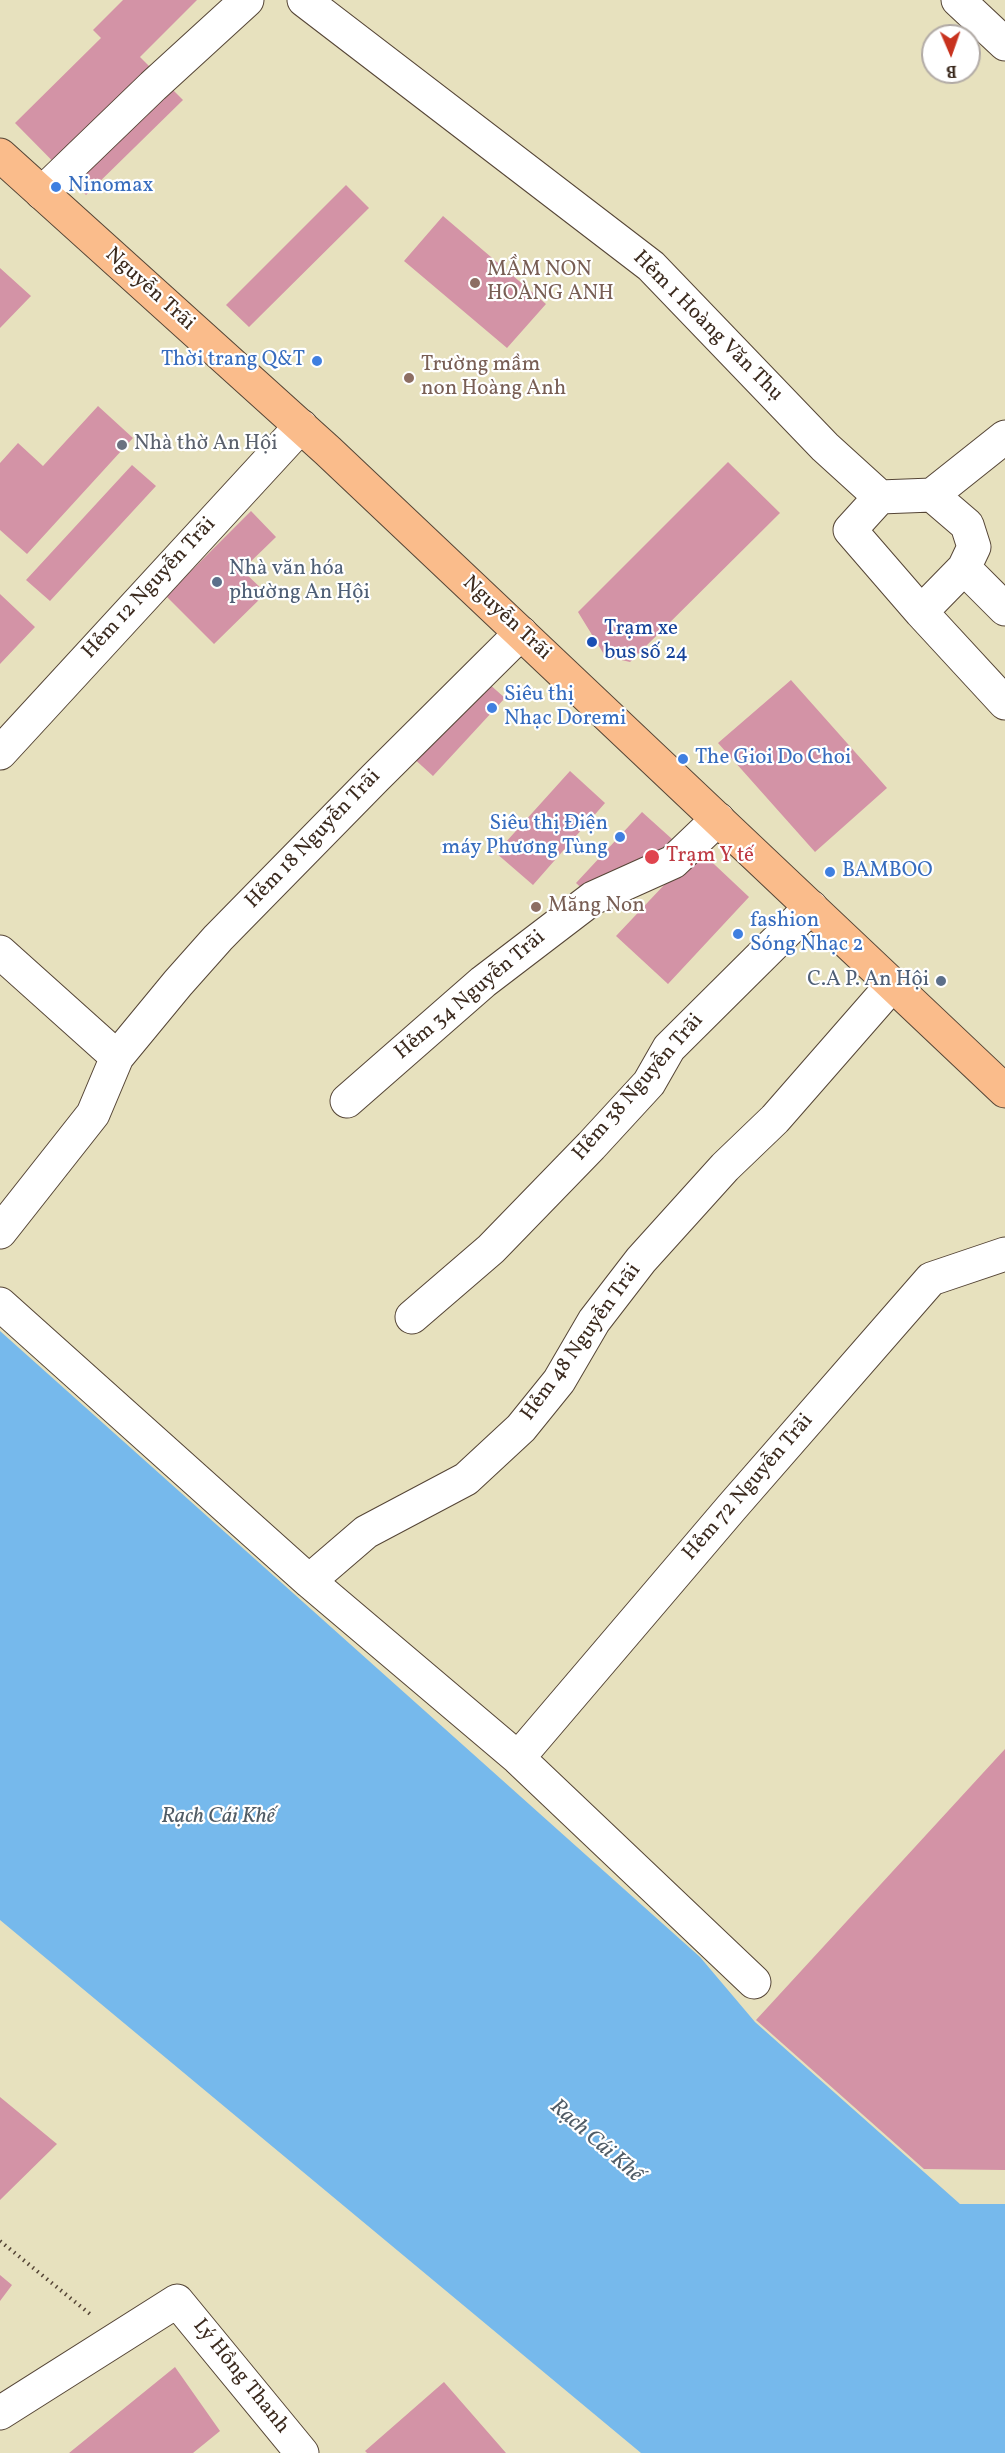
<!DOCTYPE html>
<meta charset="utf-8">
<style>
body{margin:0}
#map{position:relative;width:1005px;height:2453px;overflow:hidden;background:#e7e1be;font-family:Vollkorn,serif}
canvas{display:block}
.north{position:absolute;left:921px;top:24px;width:60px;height:60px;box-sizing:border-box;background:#fff;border:2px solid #b1aaa5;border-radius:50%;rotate:178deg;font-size:16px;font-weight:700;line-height:24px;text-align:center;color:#3b2a1e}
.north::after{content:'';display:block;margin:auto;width:21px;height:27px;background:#c8321e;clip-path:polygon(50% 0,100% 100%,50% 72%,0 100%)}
</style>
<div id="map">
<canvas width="1005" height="2453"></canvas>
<div class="north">B</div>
</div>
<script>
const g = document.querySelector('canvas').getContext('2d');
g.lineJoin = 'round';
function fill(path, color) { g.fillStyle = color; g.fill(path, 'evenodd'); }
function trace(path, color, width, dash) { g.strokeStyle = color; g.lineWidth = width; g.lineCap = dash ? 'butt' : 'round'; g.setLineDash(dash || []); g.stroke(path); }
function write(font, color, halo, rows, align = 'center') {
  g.font = font + ' Vollkorn,serif'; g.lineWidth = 4.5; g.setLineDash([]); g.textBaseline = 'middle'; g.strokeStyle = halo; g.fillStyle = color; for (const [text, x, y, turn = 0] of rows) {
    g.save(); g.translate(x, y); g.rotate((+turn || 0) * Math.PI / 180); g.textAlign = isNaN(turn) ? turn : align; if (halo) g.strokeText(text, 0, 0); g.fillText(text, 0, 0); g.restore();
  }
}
fill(new Path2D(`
 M 0,1331 L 700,1957 L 755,2022 L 960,2204 L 1005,2204 L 1005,2453 L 641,2453 L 0,1920 Z`), '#76b9ec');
fill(new Path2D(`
 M 123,0 L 197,0 L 140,57 L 183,100 L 86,195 L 15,123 L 101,38 L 93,30 Z
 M 346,185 L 369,208 L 249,327 L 226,305 Z
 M 443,216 L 546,304 L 507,348 L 404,261 Z
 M 0,268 L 31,296 L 0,328 Z
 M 98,406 L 133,438 L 27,554 L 0,530 L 0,463 L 18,443 L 43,466 Z
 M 728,462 L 780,513 L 630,662 L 605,656 L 578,612 Z
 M 132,465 L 156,486 L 50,601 L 26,580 Z
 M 251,511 L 276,537 L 242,570 L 266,593 L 214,644 L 166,596 Z
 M 0,594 L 35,627 L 0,664 Z
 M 471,668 L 505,698 L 433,776 L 400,746 Z
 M 791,680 L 887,788 L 815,852 L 718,743 Z
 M 570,771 L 605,803 L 533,885 L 496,853 Z
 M 642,812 L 672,839 L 605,910 L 576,883 Z
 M 698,849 L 749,897 L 668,984 L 616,936 Z
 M 1005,1749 L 1005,2170 L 924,2169 L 756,2020 Z
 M 0,2097 L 57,2144 L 0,2200 Z
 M 0,2275 L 12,2285 L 0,2301 Z
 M 175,2367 L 220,2431 L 193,2453 L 69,2453 Z
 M 444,2382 L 506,2453 L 367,2453 L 365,2451 Z`), '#d393a6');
const minor = new Path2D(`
 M 304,0 L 651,266 L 825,447 L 880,497 L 850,530 L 921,612 L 1005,703
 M 958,0 L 1005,44
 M 42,193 L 153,86 L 247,0
 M 932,495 L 1005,437
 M 880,497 L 932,495 L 967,525 L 974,547 L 964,568 L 1005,609
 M 921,612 L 964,568
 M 0,753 L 301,426
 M 0,952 L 117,1057
 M 347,1101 L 483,982 L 593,898 L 673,862 L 718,819
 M 0,1232 L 93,1114 L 117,1057 L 178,983 L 218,938 L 375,778 L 521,633
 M 0,1304 L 309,1581 L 518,1758 L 754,1982
 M 412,1317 L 491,1249 L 591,1146 L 649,1083 L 669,1048 L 811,907
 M 309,1581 L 366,1532 L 466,1479 L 521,1428 L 559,1381 L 594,1321 L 641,1260 L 725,1167 L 775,1119 L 893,984
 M 518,1758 L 732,1507 L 931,1279 L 1005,1254
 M 0,2413 L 177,2301 L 302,2453`);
const major = new Path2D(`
 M 0,155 L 328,451 L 1005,1091`);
trace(minor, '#554536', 35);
trace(major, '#554536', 35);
trace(new Path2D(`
 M 0,2241 L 90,2314`), '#554536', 4, [1.5, 4.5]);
trace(minor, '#fff', 33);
trace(major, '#fabc8b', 33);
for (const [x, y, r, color] of [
 [56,187,6,"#3f7fe0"],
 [475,283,6,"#8d6e63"],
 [317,361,6,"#3f7fe0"],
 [409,378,6,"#8d6e63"],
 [122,445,6,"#6b7280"],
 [217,582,6,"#5c6f8a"],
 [592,642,6,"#1a4fb4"],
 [492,708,6,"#3f7fe0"],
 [683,759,6,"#3f7fe0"],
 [620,837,6,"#3f7fe0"],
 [652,857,8,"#e0444e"],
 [830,872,6,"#3f7fe0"],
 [536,907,6,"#8d6e63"],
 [738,934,6,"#3f7fe0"],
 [941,981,6,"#5c6f8a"]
]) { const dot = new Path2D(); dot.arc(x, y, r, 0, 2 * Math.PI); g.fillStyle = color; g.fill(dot); trace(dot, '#fff', 2); }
write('21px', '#366cbe', '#fff', [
 ["Ninomax",68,187],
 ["Thời trang Q&T",305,361,"right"],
 ["Siêu thị",504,696],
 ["Nhạc Doremi",504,720],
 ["The Gioi Do Choi",695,759],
 ["Siêu thị Điện",608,825,"right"],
 ["máy Phương Tùng",608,849,"right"],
 ["BAMBOO",842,872],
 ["fashion",750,922],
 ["Sóng Nhạc 2",750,946]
], 'left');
write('21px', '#785e54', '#fff', [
 ["MẦM NON",487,271],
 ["HOÀNG ANH",487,295],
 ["Trường mầm",421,366],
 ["non Hoàng Anh",421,390],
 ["Măng Non",548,907]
], 'left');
write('21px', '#3b2a1e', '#fff', [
 ["Nguyễn Trãi",149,290,42],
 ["Hẻm 1 Hoàng Văn Thụ",707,327,45],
 ["Hẻm 12 Nguyễn Trãi",150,589,-47],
 ["Nguyễn Trãi",506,619,43],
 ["Hẻm 18 Nguyễn Trãi",314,840,-46],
 ["Hẻm 34 Nguyễn Trãi",471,996,-40],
 ["Hẻm 38 Nguyễn Trãi",639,1088,-49],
 ["Hẻm 48 Nguyễn Trãi",582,1343,-54],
 ["Hẻm 72 Nguyễn Trãi",749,1488,-49],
 ["Lý Hồng Thanh",240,2377,51]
]);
write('21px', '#5b616d', '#fff', [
 ["Nhà thờ An Hội",134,445]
], 'left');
write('21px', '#4e5e75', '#fff', [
 ["Nhà văn hóa",229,570],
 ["phường An Hội",229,594],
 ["C.A P. An Hội",929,981,"right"]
], 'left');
write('21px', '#164399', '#fff', [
 ["Trạm xe",604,630],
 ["bus số 24",604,654]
], 'left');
write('21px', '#be3a42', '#fff', [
 ["Trạm Y tế",666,857]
], 'left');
write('italic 22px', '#505c66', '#fff', [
 ["Rạch Cái Khế",218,1818],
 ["Rạch Cái Khế",595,2142,41]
]);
</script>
